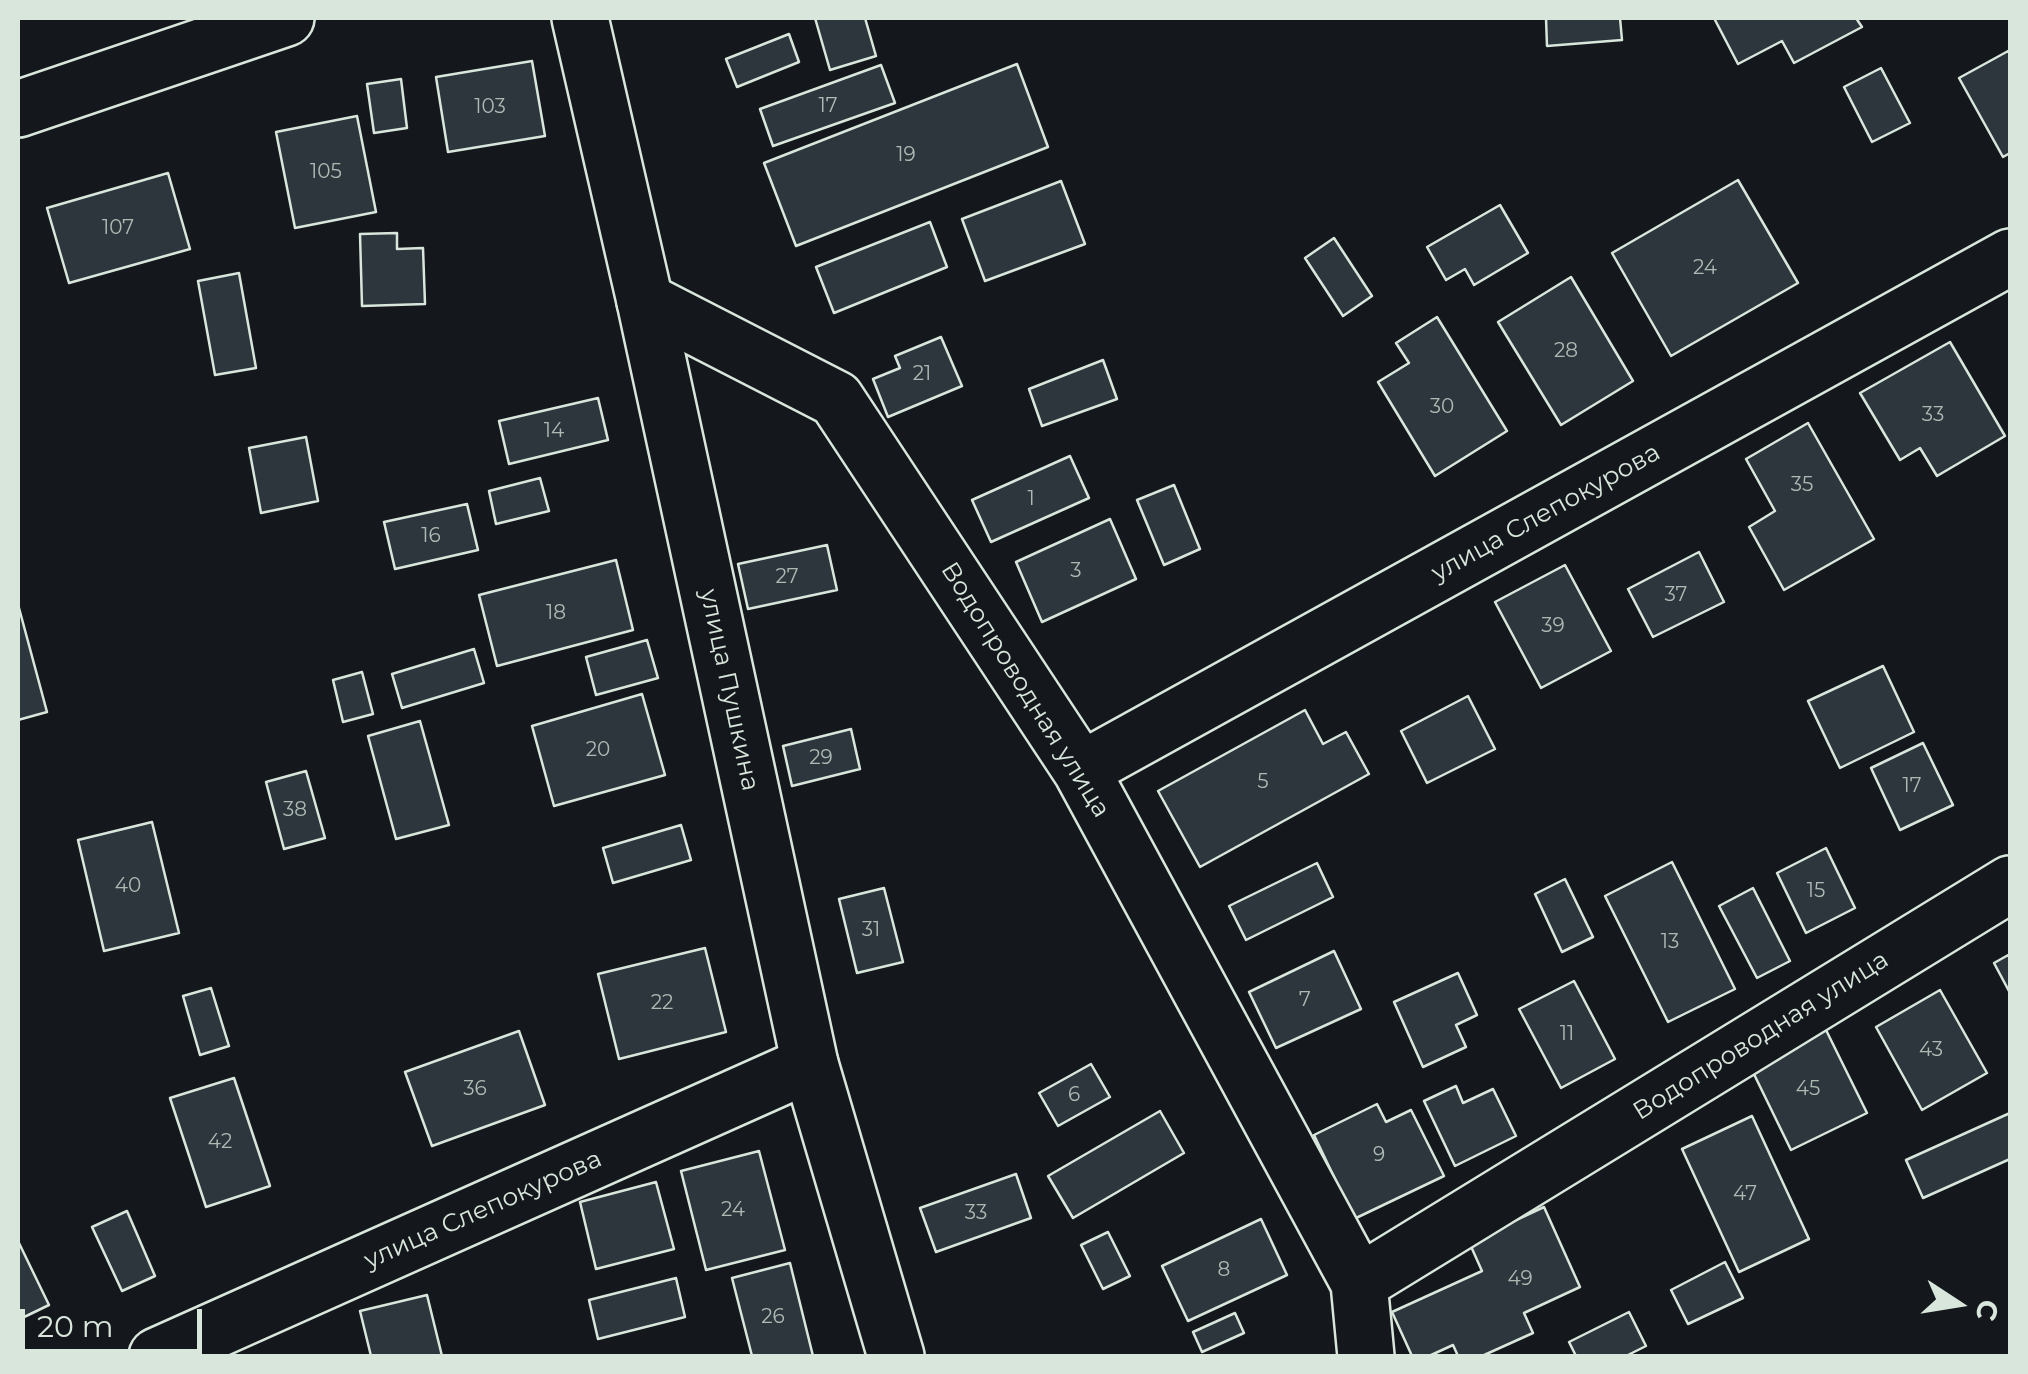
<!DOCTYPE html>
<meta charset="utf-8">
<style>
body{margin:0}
#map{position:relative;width:2028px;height:1374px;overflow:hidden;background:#14181c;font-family:Montserrat,sans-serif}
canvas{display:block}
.frame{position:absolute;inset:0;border:20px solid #d8e6dc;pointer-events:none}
.north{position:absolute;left:1908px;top:1254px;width:100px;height:100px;-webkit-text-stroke:8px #14181c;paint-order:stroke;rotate:102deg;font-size:28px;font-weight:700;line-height:40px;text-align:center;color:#d8e6dc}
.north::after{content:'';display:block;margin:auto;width:35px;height:45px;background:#d8e6dc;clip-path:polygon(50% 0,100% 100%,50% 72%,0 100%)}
.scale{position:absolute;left:20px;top:1309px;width:182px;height:45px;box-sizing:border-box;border:5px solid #d8e6dc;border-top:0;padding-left:12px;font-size:30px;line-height:35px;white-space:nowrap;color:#d8e6dc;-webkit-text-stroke:8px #14181c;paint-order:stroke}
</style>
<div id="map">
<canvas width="2028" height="1374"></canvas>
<div class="frame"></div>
<div class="north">С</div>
<div class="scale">20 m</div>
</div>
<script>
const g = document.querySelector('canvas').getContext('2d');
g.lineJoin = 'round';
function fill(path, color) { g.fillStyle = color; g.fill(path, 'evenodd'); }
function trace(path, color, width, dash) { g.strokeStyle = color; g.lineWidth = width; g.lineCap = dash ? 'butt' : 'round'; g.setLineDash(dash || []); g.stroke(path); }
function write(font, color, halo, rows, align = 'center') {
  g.font = font + ' Montserrat,sans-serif'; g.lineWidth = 8; g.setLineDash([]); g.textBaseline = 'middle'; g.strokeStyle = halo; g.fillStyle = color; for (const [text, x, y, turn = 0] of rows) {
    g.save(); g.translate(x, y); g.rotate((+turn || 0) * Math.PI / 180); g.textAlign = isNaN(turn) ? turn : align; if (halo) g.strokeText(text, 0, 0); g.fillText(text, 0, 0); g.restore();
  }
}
const building = new Path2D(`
 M 815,18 L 865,18 L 876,56 L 830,70 Z
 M 1546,18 L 1620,18 L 1622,40 L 1547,46 Z
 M 1714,18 L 1856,18 L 1862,27 L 1794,63 L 1782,41 L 1738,64 Z
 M 789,34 L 799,62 L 737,87 L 726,59 Z
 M 2010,50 L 2010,153 L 2003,157 L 1959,78 Z
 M 532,61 L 545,136 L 448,152 L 436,77 Z
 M 1017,64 L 1048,147 L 796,246 L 764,163 Z
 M 881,65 L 895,103 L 773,146 L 760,109 Z
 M 1881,68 L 1910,123 L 1872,142 L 1844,87 Z
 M 401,79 L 407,128 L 374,133 L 367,84 Z
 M 357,116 L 376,212 L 295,228 L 276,132 Z
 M 168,173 L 190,249 L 69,283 L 47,208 Z
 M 1738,180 L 1798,283 L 1671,356 L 1612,253 Z
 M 1061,181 L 1085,244 L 985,281 L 962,219 Z
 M 1500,205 L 1528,253 L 1474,285 L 1465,269 L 1446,280 L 1427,247 Z
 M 930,222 L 947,267 L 834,313 L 816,267 Z
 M 397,233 L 397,249 L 423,248 L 425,304 L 362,306 L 360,234 Z
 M 1334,238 L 1372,296 L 1343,316 L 1305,258 Z
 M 239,273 L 256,368 L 215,375 L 198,281 Z
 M 1571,277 L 1633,381 L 1561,425 L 1498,322 Z
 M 1437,317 L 1507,431 L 1435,476 L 1378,382 L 1409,363 L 1396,343 Z
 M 941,337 L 962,386 L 888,417 L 873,379 L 900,368 L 895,356 Z
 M 1950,342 L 2005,436 L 1937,476 L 1920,448 L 1900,460 L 1860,393 Z
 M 1103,360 L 1117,399 L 1042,426 L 1029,389 Z
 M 598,398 L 608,440 L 509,464 L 499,421 Z
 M 1808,423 L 1874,539 L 1784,590 L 1749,527 L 1775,511 L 1746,459 Z
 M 306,437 L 318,501 L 261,513 L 249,448 Z
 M 1070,456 L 1089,498 L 991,542 L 972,500 Z
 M 540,478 L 549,511 L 496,524 L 489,491 Z
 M 1174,485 L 1200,549 L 1164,565 L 1137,500 Z
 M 467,504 L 478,550 L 395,569 L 384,522 Z
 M 1110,519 L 1136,579 L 1042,622 L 1016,562 Z
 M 827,545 L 837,590 L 748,609 L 738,564 Z
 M 1699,552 L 1724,602 L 1653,637 L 1628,589 Z
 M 616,560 L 633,630 L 497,666 L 479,595 Z
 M 1565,565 L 1611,651 L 1541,688 L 1495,602 Z
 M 19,608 L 47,712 L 18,720 L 18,609 Z
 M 647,640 L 658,678 L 596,695 L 586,657 Z
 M 474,649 L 484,683 L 402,708 L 392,674 Z
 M 1883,666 L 1914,732 L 1840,768 L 1808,701 Z
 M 362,672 L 373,714 L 343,722 L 333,680 Z
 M 642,694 L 665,775 L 554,806 L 532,726 Z
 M 1468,696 L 1495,749 L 1427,783 L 1401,731 Z
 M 1305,710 L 1323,744 L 1346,732 L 1369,774 L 1200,867 L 1158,791 Z
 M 420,721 L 449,825 L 396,839 L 368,736 Z
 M 851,729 L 860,769 L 792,786 L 783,746 Z
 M 1923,743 L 1953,805 L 1900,830 L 1871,768 Z
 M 306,771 L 325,838 L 284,849 L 266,782 Z
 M 152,822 L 179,933 L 104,951 L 78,840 Z
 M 681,825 L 691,860 L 613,883 L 603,848 Z
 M 1826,848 L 1855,908 L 1806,933 L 1777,873 Z
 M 1672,862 L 1735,989 L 1668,1022 L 1605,896 Z
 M 1317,863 L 1333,897 L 1246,940 L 1229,906 Z
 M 1565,879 L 1593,937 L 1562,952 L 1535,894 Z
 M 884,888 L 903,962 L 857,973 L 839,899 Z
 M 1753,888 L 1790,961 L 1757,978 L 1719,906 Z
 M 705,948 L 726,1032 L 619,1059 L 598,974 Z
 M 1334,951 L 1361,1009 L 1276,1048 L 1249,992 Z
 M 2010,954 L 2010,993 L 1994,963 Z
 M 1458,973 L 1477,1015 L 1456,1025 L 1466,1047 L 1423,1067 L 1394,1002 Z
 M 1574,981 L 1615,1059 L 1561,1088 L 1519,1009 Z
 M 211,988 L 229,1046 L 200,1055 L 183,996 Z
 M 1940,990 L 1987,1073 L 1922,1110 L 1876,1027 Z
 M 1826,1030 L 1867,1113 L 1791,1150 L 1750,1066 Z
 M 519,1031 L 545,1105 L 432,1146 L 405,1072 Z
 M 1091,1064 L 1110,1097 L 1058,1126 L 1039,1093 Z
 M 234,1078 L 270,1186 L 206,1207 L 170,1098 Z
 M 1456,1086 L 1463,1103 L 1493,1089 L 1516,1136 L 1455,1166 L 1424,1101 Z
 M 1377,1104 L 1386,1122 L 1411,1110 L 1444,1176 L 1354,1219 L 1314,1135 Z
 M 1160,1111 L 1184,1153 L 1073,1218 L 1048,1176 Z
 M 2010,1113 L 2010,1159 L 1923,1198 L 1906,1160 Z
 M 1752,1116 L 1809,1239 L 1739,1272 L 1682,1149 Z
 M 759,1151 L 785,1250 L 706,1270 L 681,1171 Z
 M 1016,1174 L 1031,1218 L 936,1252 L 920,1208 Z
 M 656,1182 L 674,1249 L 596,1269 L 580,1202 Z
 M 1544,1207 L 1580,1287 L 1524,1313 L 1533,1333 L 1482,1356 L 1458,1356 L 1453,1345 L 1429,1356 L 1412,1356 L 1392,1312 L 1482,1271 L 1469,1242 Z
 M 127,1211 L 155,1276 L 122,1291 L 92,1227 Z
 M 1261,1219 L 1287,1275 L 1188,1321 L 1162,1266 Z
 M 1108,1232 L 1130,1276 L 1103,1289 L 1081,1245 Z
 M 18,1241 L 49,1305 L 18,1320 Z
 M 1725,1262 L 1743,1298 L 1688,1324 L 1671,1290 Z
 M 790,1263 L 813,1356 L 752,1356 L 732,1278 Z
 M 676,1278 L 685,1317 L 598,1339 L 589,1300 Z
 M 427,1295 L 442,1356 L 371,1356 L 360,1311 Z
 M 1629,1312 L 1646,1346 L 1626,1356 L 1576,1356 L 1569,1342 Z
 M 1235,1313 L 1244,1333 L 1202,1352 L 1193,1332 Z`);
fill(building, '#2c363c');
trace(building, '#d8e6dc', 2.5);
const street = new Path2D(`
 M 645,301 L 836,399 L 1081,770 L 1359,1283
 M 1081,770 L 2010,257
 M 157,1356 L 810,1064
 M 1366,1356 L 1359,1283 L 2010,884`);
const secondary = new Path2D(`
 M 580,18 L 645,301 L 810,1064 L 896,1356
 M 18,109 L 286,18`);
trace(street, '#d8e6dc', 60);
trace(secondary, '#d8e6dc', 60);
trace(street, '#14181c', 55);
trace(secondary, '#14181c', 55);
write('20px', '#adbab4', null, [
 ["17",828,106],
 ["103",490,107],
 ["19",906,155],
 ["105",326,172],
 ["107",118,228],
 ["24",1705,268],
 ["28",1566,351],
 ["21",922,374],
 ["30",1442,407],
 ["33",1933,415],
 ["14",554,431],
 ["35",1802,485],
 ["1",1031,499],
 ["16",431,536],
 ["3",1076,571],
 ["27",787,577],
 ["37",1676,595],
 ["18",556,613],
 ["39",1553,626],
 ["20",598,750],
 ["29",821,758],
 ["5",1263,782],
 ["17",1912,786],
 ["38",295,810],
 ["40",128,886],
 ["15",1816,891],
 ["31",871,930],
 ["13",1670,942],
 ["7",1305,1000],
 ["22",662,1003],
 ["11",1567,1034],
 ["43",1931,1050],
 ["36",475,1089],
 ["45",1808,1089],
 ["6",1074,1095],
 ["42",220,1142],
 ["9",1379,1155],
 ["47",1745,1194],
 ["24",733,1210],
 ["33",976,1213],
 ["8",1224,1270],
 ["49",1520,1279],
 ["26",773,1317]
]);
write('25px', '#d8e6dc', '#14181c', [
 ["улица Слепокурова",1546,513,-29],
 ["улица Пушкина",729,690,78],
 ["Водопроводная улица",1025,690,58],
 ["Водопроводная улица",1761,1036,-32],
 ["улица Слепокурова",483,1210,-24]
]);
</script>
